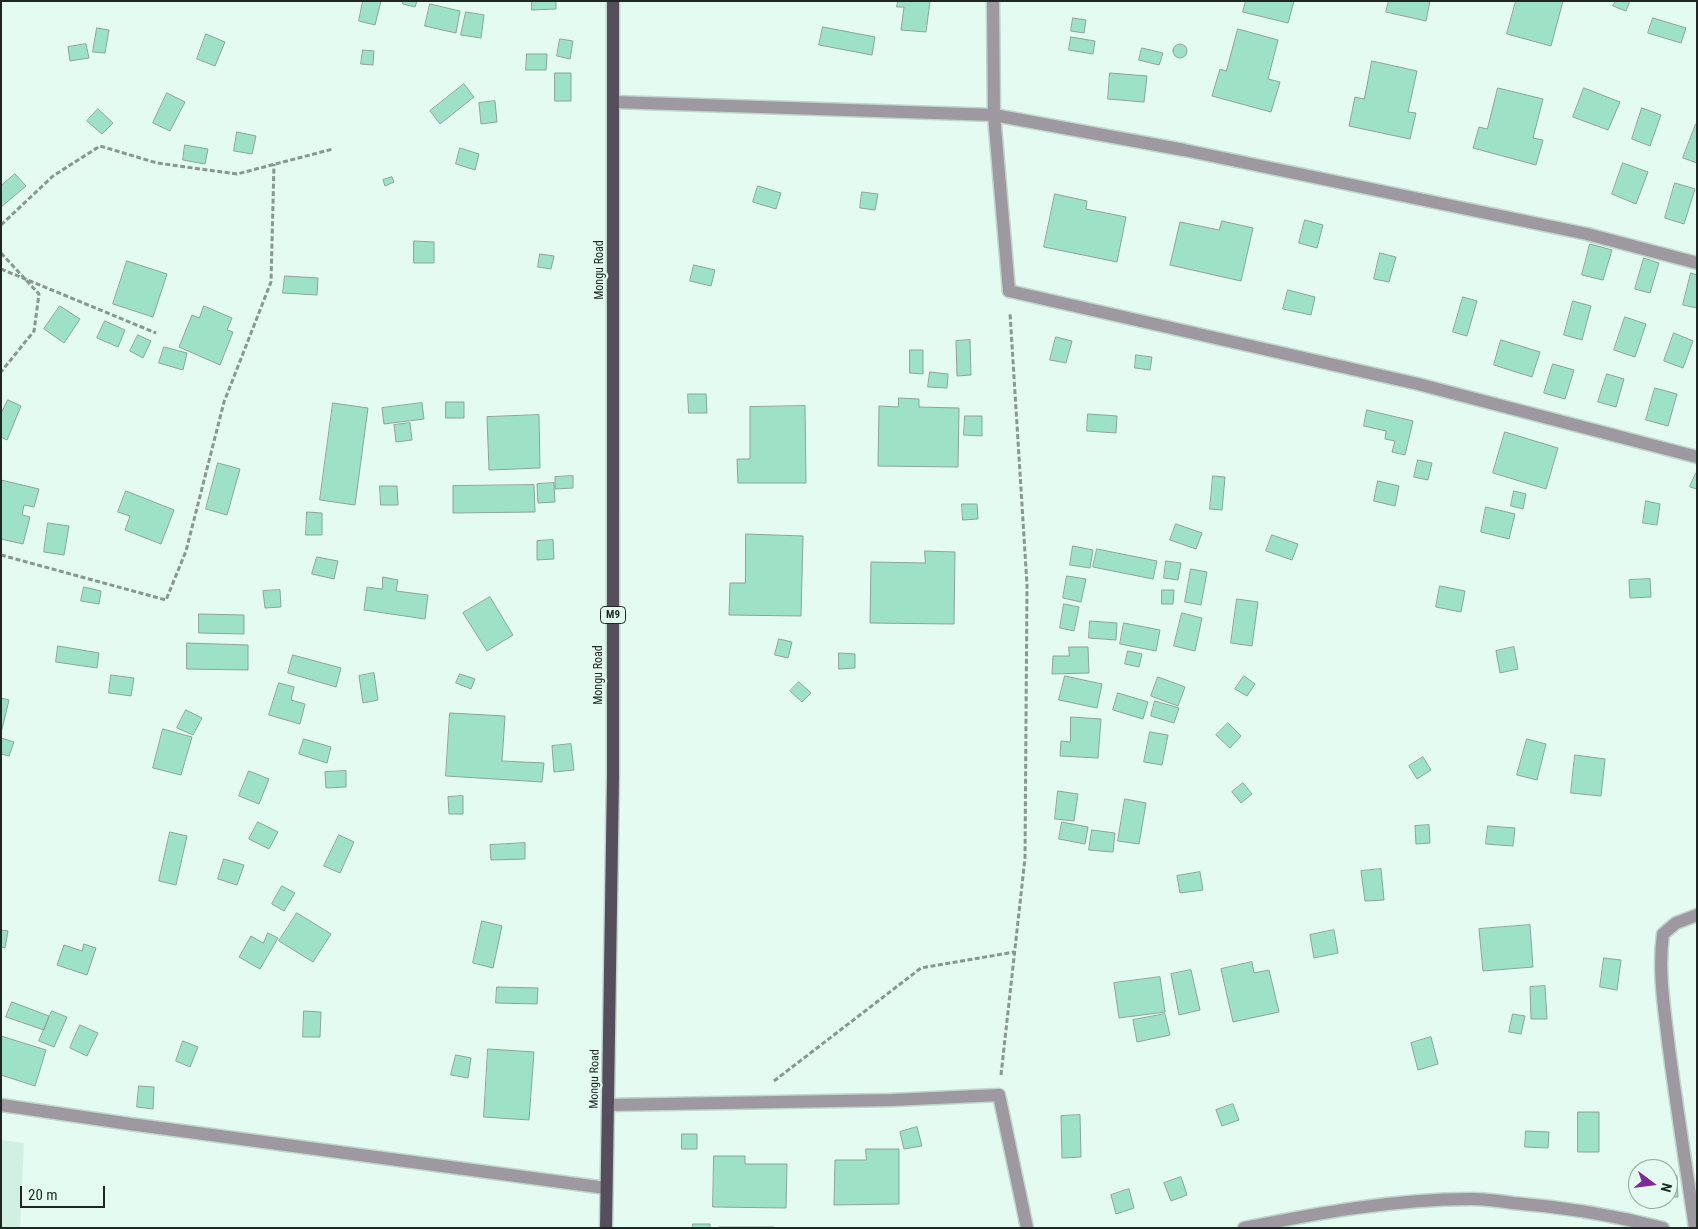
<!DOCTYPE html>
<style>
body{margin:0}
#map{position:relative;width:1698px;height:1229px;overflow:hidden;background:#e3fbf0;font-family:"Roboto Condensed",sans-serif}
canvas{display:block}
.frame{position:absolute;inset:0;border:2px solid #1e2723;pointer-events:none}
.north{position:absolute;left:1628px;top:1159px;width:50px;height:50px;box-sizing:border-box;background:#e3fbf0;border:1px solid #94a69e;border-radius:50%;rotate:105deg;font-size:14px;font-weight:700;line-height:20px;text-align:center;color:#1e2723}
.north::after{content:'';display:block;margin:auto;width:18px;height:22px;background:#7e2b9a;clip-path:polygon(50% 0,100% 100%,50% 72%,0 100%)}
.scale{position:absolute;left:20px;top:1186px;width:85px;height:22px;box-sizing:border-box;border:2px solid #1e2723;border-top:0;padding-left:6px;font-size:15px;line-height:18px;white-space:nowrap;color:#1e2723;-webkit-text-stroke:4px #e3fbf0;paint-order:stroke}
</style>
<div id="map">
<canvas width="1698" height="1229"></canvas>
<div class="frame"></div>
<div class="north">N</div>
<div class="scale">20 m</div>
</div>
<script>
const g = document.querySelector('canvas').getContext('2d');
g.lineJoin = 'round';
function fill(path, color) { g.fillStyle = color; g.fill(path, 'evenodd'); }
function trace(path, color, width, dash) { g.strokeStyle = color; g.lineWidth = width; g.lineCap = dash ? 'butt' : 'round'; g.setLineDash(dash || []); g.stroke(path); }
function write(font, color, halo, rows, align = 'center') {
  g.font = font + ' "Roboto Condensed",sans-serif'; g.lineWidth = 4.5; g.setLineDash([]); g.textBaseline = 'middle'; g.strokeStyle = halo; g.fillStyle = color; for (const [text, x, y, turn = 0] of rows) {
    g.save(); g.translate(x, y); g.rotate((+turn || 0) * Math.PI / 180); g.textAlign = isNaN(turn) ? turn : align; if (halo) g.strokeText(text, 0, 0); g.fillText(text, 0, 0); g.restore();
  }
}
fill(new Path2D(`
 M 1,1140 L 24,1143 L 20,1228 L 1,1228 Z`), '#d0f0e2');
const building = new Path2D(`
 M 363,1 L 381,1 L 375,25 L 359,21 Z
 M 403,1 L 417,1 L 415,7 L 403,4 Z
 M 532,1 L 556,1 L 556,9 L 532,10 Z
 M 898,1 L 930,1 L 926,32 L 901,30 L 904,7 L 897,7 Z
 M 1246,1 L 1294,1 L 1288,23 L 1243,12 Z
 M 1389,1 L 1430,1 L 1426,21 L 1386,12 Z
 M 1516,1 L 1563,1 L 1551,46 L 1507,34 Z
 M 1616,1 L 1630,1 L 1626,11 L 1613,6 Z
 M 430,4 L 460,11 L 456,33 L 425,26 Z
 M 466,12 L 484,15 L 481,38 L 461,35 Z
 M 1073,18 L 1086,20 L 1084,33 L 1071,31 Z
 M 1653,18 L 1686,28 L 1681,43 L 1648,33 Z
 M 823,27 L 875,37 L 872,55 L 819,45 Z
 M 97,28 L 109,30 L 105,53 L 93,52 Z
 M 1238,29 L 1278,40 L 1268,79 L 1280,82 L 1271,112 L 1212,96 L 1220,69 L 1226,71 Z
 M 206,34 L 225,42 L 215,66 L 197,59 Z
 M 1071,37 L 1095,41 L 1093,54 L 1069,50 Z
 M 560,39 L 573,41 L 570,59 L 557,56 Z
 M 86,44 L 89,58 L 70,61 L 68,47 Z
 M1173 51a7 7 0 1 1 14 0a7 7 0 1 1-14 0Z
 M 1142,48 L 1163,53 L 1159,65 L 1139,60 Z
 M 363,50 L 374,51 L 373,65 L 361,64 Z
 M 527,54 L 547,54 L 546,70 L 526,70 Z
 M 1372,61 L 1417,71 L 1408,112 L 1416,113 L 1410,139 L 1349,126 L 1355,97 L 1364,99 Z
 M 555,73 L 571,73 L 571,101 L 555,101 Z
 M 1110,73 L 1147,76 L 1144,102 L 1108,99 Z
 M 464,84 L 474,97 L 440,124 L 430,111 Z
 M 1498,88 L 1543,99 L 1533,138 L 1543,140 L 1536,165 L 1473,148 L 1479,127 L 1487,129 Z
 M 1584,88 L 1620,102 L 1608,130 L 1573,117 Z
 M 167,93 L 185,102 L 170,131 L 153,123 Z
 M 495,101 L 497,122 L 481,124 L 479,103 Z
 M 1642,108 L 1661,115 L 1650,146 L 1632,139 Z
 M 98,109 L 113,123 L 102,134 L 87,121 Z
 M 1696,124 L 1697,124 L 1697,163 L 1683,158 Z
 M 237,132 L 256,136 L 252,154 L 234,151 Z
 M 185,145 L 208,149 L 205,164 L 183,160 Z
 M 460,148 L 479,154 L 475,170 L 456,164 Z
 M 1623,163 L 1648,172 L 1636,204 L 1612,194 Z
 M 15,174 L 26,186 L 1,207 L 1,186 Z
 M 392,177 L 394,182 L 385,186 L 383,180 Z
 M 1675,183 L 1695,189 L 1684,224 L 1665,218 Z
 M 758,186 L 781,193 L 776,209 L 753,202 Z
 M 862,192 L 878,194 L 875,210 L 860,208 Z
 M 1055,194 L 1087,201 L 1086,209 L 1126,217 L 1117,262 L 1044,247 Z
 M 1305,220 L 1323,225 L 1317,248 L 1299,243 Z
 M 1222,221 L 1253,228 L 1241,281 L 1170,265 L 1180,222 L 1219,230 Z
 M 414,241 L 434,242 L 434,263 L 414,263 Z
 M 1590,244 L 1612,250 L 1603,280 L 1582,275 Z
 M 1380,253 L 1396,257 L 1389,282 L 1374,279 Z
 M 540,254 L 554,256 L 551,269 L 538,267 Z
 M 1644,258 L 1659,263 L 1650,293 L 1635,289 Z
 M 127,261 L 167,274 L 153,317 L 113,304 Z
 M 694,265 L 715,270 L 711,286 L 690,281 Z
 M 1691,273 L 1697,275 L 1697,308 L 1683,305 Z
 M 285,276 L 318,278 L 317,295 L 283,293 Z
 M 1288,290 L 1315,297 L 1311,315 L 1283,309 Z
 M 1463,297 L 1477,301 L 1467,336 L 1453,332 Z
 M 1573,301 L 1591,306 L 1582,340 L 1564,335 Z
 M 60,306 L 80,319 L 64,343 L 44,329 Z
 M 204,306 L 232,318 L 227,330 L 233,332 L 220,365 L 179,347 L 192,315 L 199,318 Z
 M 1625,317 L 1646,324 L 1635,357 L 1614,350 Z
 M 105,321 L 125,330 L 118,347 L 97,338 Z
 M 1674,333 L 1693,341 L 1683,368 L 1664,361 Z
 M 138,335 L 151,341 L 143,358 L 130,351 Z
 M 1056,337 L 1072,341 L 1066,363 L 1050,360 Z
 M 970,340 L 971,375 L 957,376 L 956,341 Z
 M 1501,340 L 1540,352 L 1532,377 L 1494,365 Z
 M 164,347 L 187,353 L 183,370 L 159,363 Z
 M 910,350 L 923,350 L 923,374 L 910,373 Z
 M 1136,355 L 1152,357 L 1150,370 L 1135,368 Z
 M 1553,364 L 1574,370 L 1565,399 L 1544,393 Z
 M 930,372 L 948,374 L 947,388 L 928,387 Z
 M 1607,374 L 1624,379 L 1616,407 L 1598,402 Z
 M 1655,388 L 1677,394 L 1668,426 L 1646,420 Z
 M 688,394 L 706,394 L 707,413 L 689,413 Z
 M 899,398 L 919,399 L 919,407 L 959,408 L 958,467 L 878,466 L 879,406 L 898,407 Z
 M 8,400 L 21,406 L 7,440 L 1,437 L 1,414 Z
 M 446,402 L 464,402 L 464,418 L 446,418 Z
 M 333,403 L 368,408 L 355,505 L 320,500 Z
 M 422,403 L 424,419 L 384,424 L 382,408 Z
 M 805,406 L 806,483 L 738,483 L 737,459 L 750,459 L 750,407 Z
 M 1367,410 L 1413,421 L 1405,455 L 1392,452 L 1395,441 L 1385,439 L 1386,431 L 1364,426 Z
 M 1088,414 L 1117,416 L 1116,433 L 1087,431 Z
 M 539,415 L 540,468 L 489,470 L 487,417 Z
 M 965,416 L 982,416 L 982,436 L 964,435 Z
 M 410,423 L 412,440 L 396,442 L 394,425 Z
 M 1505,432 L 1558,448 L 1546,489 L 1493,473 Z
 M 1418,460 L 1432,463 L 1428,480 L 1414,477 Z
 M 218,463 L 240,469 L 227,515 L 206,509 Z
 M 1696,473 L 1697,473 L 1697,489 L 1690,487 Z
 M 573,476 L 573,488 L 555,489 L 555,477 Z
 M 1213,476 L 1225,477 L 1222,510 L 1210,509 Z
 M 1,480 L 39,489 L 34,507 L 24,505 L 22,515 L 30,517 L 23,544 L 1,539 Z
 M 1378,481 L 1399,486 L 1395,506 L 1374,501 Z
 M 554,483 L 555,502 L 538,503 L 537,484 Z
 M 534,485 L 535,512 L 453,513 L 453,486 Z
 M 380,486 L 397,486 L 398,505 L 381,505 Z
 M 126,491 L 174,510 L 161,544 L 125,530 L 130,516 L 118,512 Z
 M 1514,491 L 1526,494 L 1523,509 L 1511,506 Z
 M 1646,501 L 1660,504 L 1657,525 L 1643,523 Z
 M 962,504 L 977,504 L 978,519 L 963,520 Z
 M 1486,507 L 1515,514 L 1509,539 L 1481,532 Z
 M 307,512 L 322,513 L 322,535 L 306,535 Z
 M 48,523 L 69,526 L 64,555 L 44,552 Z
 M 1176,524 L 1202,533 L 1196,549 L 1170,540 Z
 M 746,534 L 803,536 L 801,616 L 729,615 L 730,583 L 745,583 Z
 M 1272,535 L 1298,544 L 1292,560 L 1266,551 Z
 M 553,540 L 554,559 L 537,560 L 537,541 Z
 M 1073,546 L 1093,550 L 1090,568 L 1070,565 Z
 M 1097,549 L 1157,561 L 1153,579 L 1093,567 Z
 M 925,551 L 955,552 L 954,624 L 870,623 L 871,562 L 925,563 Z
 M 317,557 L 338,561 L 334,579 L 312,574 Z
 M 1166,561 L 1181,563 L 1178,580 L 1164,578 Z
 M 1191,569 L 1207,572 L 1201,605 L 1185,602 Z
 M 1067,576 L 1086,579 L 1081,602 L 1063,598 Z
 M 383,577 L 398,580 L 396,591 L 428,595 L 425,619 L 364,610 L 367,587 L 382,589 Z
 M 1650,579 L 1651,597 L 1630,598 L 1629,580 Z
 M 1440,586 L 1465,591 L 1461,612 L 1436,607 Z
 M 84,587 L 101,591 L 99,604 L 81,601 Z
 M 280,590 L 281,607 L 265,608 L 263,591 Z
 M 1162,590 L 1174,590 L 1173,604 L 1162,604 Z
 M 490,597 L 513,635 L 487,651 L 463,613 Z
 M 1237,599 L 1258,602 L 1252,646 L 1231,643 Z
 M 1064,604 L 1079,607 L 1074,631 L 1060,628 Z
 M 1182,613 L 1202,618 L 1195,651 L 1174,646 Z
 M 199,614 L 244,615 L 244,634 L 199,633 Z
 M 1090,621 L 1117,623 L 1116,640 L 1089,638 Z
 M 1124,623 L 1160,630 L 1156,651 L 1120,644 Z
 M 779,639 L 792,642 L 788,658 L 775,655 Z
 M 187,643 L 248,645 L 248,670 L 187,669 Z
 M 58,646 L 99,653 L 97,668 L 56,662 Z
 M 1069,647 L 1088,647 L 1089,673 L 1052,674 L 1053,656 L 1069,656 Z
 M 1514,647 L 1518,669 L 1500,673 L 1496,651 Z
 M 1128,651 L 1142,654 L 1139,667 L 1125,664 Z
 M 839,653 L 855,654 L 855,668 L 839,669 Z
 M 293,655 L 341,668 L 336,687 L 288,673 Z
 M 374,673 L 378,700 L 363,703 L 359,676 Z
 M 460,674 L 475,679 L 471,689 L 456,683 Z
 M 111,675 L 134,678 L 131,696 L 109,693 Z
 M 1065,676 L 1102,684 L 1097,708 L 1059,700 Z
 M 1244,676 L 1255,684 L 1247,696 L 1235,689 Z
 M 1158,677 L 1185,687 L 1178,706 L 1151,696 Z
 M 799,682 L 811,693 L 802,702 L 790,691 Z
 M 279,683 L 294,687 L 291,700 L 305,704 L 300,724 L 269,715 Z
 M 1118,693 L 1148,702 L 1143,719 L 1113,710 Z
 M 1,698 L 9,700 L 1,733 Z
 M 1155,701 L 1179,708 L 1174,723 L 1151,716 Z
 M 186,710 L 202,718 L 193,735 L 177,728 Z
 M 450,713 L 505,716 L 502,761 L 544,763 L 542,782 L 446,776 Z
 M 1071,717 L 1101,719 L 1098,758 L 1060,756 L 1061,741 L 1070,742 Z
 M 1228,723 L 1241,736 L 1230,748 L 1216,735 Z
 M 163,729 L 192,737 L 181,775 L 153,768 Z
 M 1150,732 L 1168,735 L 1162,765 L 1144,762 Z
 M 1,738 L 14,742 L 9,756 L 1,754 Z
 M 304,739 L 331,747 L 327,763 L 299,754 Z
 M 1527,739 L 1546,744 L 1537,780 L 1517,775 Z
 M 571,744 L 574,770 L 554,772 L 552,746 Z
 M 1575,755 L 1605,759 L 1601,796 L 1571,793 Z
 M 1423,757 L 1431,770 L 1417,779 L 1409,766 Z
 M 249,771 L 269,779 L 259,804 L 239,796 Z
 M 346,771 L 346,787 L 326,788 L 325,772 Z
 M 1243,783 L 1252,794 L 1241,803 L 1232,792 Z
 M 1058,791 L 1078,794 L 1074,821 L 1055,819 Z
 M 463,796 L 463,814 L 449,814 L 448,797 Z
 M 1125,799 L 1146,803 L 1139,844 L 1118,841 Z
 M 258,822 L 278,832 L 269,849 L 249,839 Z
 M 1062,822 L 1088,827 L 1085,844 L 1059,839 Z
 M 1429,825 L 1430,843 L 1416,844 L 1415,826 Z
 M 1488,826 L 1515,828 L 1513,846 L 1486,844 Z
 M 1092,830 L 1115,833 L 1113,852 L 1089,850 Z
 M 170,832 L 187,836 L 176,885 L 159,881 Z
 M 339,835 L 354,842 L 340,873 L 324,866 Z
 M 525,843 L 525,859 L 491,860 L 490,845 Z
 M 224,859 L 244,865 L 237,885 L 218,879 Z
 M 1381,869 L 1384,900 L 1365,901 L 1361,871 Z
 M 1200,872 L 1203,890 L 1180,893 L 1177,876 Z
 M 282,886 L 295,893 L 284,911 L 272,904 Z
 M 297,913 L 331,934 L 313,962 L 279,941 Z
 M 482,921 L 502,926 L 493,968 L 473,963 Z
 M 1530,925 L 1533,967 L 1483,971 L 1479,929 Z
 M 1,930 L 8,931 L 5,948 L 1,947 Z
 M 1334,930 L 1338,953 L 1314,958 L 1310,935 Z
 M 268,933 L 278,938 L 260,969 L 239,957 L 251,936 L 263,943 Z
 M 84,944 L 96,948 L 87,975 L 57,965 L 64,945 L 82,951 Z
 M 1604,958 L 1621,960 L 1617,990 L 1600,987 Z
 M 1252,962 L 1254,973 L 1269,970 L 1279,1012 L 1233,1022 L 1221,969 Z
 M 1191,970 L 1200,1010 L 1179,1015 L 1171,974 Z
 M 1160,977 L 1165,1012 L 1119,1018 L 1114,983 Z
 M 1545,986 L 1547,1019 L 1531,1019 L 1530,987 Z
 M 497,987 L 538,988 L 537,1004 L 496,1003 Z
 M 12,1002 L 49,1016 L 44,1030 L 6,1017 Z
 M 52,1011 L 67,1017 L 54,1047 L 39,1041 Z
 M 304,1011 L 321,1012 L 320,1037 L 303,1037 Z
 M 1165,1014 L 1170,1035 L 1137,1042 L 1133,1020 Z
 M 1513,1014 L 1525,1016 L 1521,1034 L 1509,1032 Z
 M 80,1025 L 98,1033 L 87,1056 L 70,1048 Z
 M 1,1036 L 46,1050 L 35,1086 L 1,1075 Z
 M 1431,1037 L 1438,1064 L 1418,1070 L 1411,1043 Z
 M 183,1041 L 198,1047 L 190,1067 L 176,1061 Z
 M 488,1049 L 534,1052 L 529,1120 L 484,1117 Z
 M 456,1055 L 471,1058 L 468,1078 L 451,1075 Z
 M 139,1086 L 154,1087 L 153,1109 L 137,1107 Z
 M 1233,1104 L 1239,1120 L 1222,1126 L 1216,1110 Z
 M 1578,1112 L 1599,1112 L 1599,1152 L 1578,1152 Z
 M 1080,1115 L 1081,1157 L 1062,1158 L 1061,1116 Z
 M 917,1127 L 922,1146 L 904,1149 L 900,1132 Z
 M 1526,1131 L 1549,1132 L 1548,1148 L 1525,1147 Z
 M 682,1134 L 697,1134 L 697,1149 L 682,1149 Z
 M 866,1149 L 899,1149 L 899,1204 L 834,1205 L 835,1160 L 866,1160 Z
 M 714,1156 L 745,1156 L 745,1164 L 787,1164 L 786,1208 L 713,1207 Z
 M 1677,1176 L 1678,1197 L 1668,1197 L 1668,1177 Z
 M 1181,1177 L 1187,1195 L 1171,1201 L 1164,1183 Z
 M 1129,1189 L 1134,1208 L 1116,1214 L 1111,1195 Z
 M 693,1224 L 710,1224 L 710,1228 L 693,1228 Z
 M 719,1227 L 774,1227 L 774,1228 L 719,1228 Z`);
fill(building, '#9de1c6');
trace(building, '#8da49a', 1);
const service = new Path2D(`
 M 1009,291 L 1418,384 L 1697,457`);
const minor = new Path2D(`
 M 993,1 L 994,115 L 1009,291
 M 614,102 L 994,115 L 1184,150 L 1587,234 L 1697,263
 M 1,1105 L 130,1124 L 606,1188
 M 608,1105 L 892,1100 L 999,1095 L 1027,1228
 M 1244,1228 C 1318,1213 1395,1199 1471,1199 C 1485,1199 1499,1201 1513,1203 C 1563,1207 1613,1215 1663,1228
 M 1695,1228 C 1686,1166 1676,1104 1668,1041 C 1664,1006 1658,970 1663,934 L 1676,923 L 1697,915`);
const primary = new Path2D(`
 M 606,1228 L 613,777 L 613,1`);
trace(service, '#c0d5cb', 15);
trace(minor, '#c0d5cb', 15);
trace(primary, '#c0d5cb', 15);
trace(new Path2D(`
 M 1,225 L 53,176 L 100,146 L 157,163 L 237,174 L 333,149
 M 1,253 L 39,294 L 34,331 L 1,372
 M 1,269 L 156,333
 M 1,555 L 166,600 L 186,551 L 224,402 L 271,282 L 274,164
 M 1001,1075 L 1025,858 L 1027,585 L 1010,313
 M 774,1081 L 921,968 L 1014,952`), '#879890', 3, [5, 2.5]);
trace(service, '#9e98a0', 12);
trace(minor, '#9e98a0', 12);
trace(primary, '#574e5b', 12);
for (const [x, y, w] of [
 [613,615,25]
]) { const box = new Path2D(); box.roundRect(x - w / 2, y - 8.5, w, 17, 4); g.fillStyle = '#e3fbf0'; g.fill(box); trace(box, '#1e2723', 1); }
write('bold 11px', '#1e2723', null, [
 ["M9",613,615]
]);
write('12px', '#1e2723', '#e3fbf0', [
 ["Mongu Road",600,270,-90],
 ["Mongu Road",599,675,-90],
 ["Mongu Road",595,1079,-89]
]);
</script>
